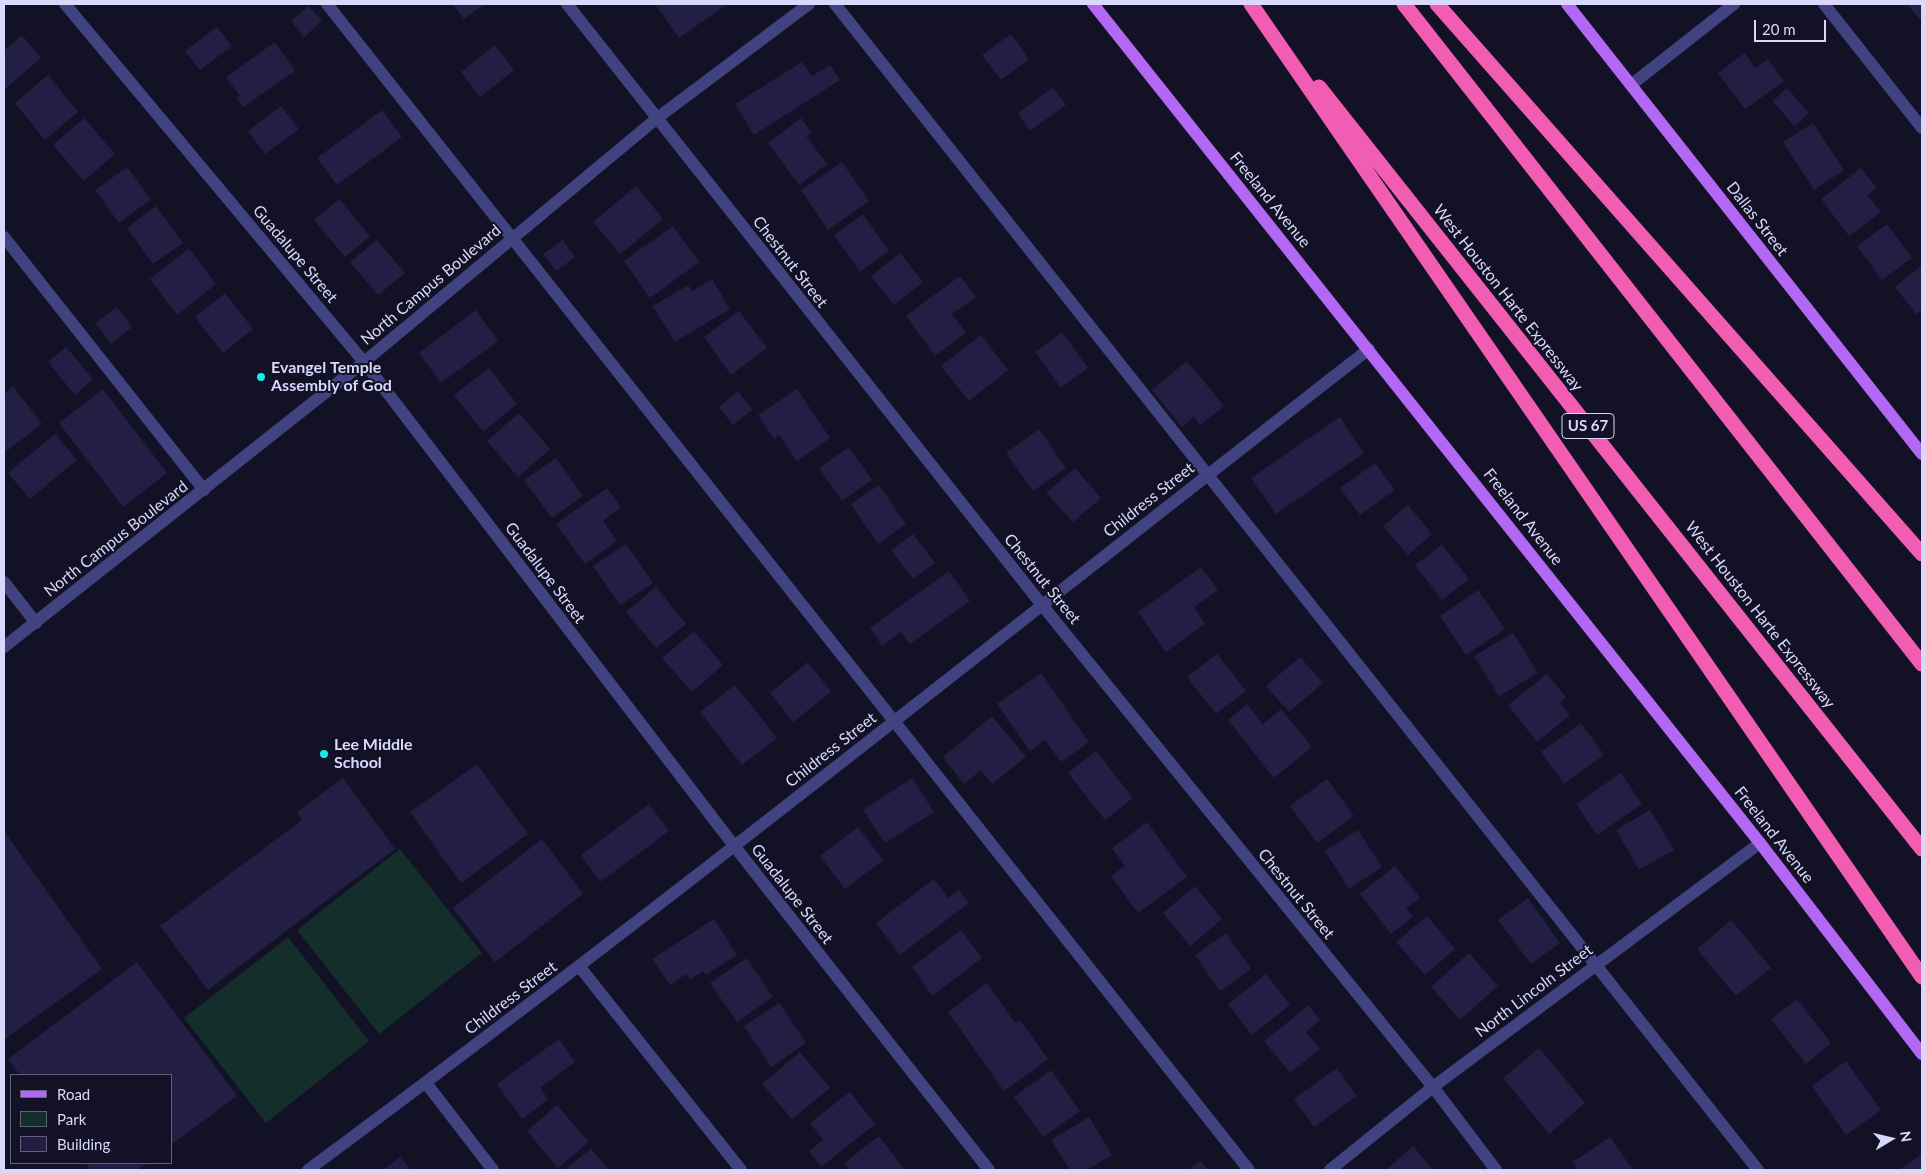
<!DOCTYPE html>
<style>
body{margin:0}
#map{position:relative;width:1926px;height:1174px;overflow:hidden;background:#131125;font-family:Lato,sans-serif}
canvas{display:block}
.frame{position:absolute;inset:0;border:5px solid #d9d8fc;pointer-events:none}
.legend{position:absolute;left:10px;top:1074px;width:162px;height:90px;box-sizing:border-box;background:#131125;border:1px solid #62617b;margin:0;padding:6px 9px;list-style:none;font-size:15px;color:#d9d8fc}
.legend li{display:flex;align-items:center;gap:10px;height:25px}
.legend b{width:25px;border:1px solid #62617b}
.north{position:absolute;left:1866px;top:1114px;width:50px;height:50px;-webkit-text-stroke:4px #131125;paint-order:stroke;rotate:81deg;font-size:14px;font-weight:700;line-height:20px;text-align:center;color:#d9d8fc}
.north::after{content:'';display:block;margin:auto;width:18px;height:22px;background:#d9d8fc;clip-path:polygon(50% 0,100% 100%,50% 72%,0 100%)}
.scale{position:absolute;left:1754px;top:20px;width:72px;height:22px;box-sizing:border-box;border:2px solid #d9d8fc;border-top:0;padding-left:6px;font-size:15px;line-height:18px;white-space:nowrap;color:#d9d8fc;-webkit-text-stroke:4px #131125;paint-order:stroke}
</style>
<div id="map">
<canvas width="1926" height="1174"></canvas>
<div class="frame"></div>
<ul class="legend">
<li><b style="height:6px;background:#b268f2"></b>Road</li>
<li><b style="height:14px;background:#142e2b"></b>Park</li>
<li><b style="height:14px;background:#231f44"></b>Building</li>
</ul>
<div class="north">N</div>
<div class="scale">20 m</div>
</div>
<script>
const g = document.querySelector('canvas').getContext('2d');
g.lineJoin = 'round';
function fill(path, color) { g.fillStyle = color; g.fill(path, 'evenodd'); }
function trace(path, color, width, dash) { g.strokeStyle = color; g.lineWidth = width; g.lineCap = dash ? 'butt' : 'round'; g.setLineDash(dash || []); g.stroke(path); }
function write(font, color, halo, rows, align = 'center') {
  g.font = font + ' Lato,sans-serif'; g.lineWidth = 4; g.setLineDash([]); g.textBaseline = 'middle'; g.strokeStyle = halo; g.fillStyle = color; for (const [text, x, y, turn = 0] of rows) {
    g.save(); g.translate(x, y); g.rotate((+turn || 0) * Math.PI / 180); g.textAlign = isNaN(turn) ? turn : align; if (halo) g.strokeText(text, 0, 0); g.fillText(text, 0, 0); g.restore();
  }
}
fill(new Path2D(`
 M 400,849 L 482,953 L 379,1034 L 297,930 Z
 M 288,937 L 369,1041 L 266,1123 L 184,1018 Z`), '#142e2b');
fill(new Path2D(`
 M 453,4 L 485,4 L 464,19 Z
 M 655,4 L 727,4 L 679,38 Z
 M 1907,4 L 1922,4 L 1922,18 L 1920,20 Z
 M 309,6 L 322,21 L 304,37 L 291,21 Z
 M 217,27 L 232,46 L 200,70 L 185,51 Z
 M 1011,34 L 1029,59 L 1001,80 L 982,55 Z
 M 22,35 L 41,58 L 4,90 L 4,51 Z
 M 275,42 L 295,71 L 243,107 L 237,98 L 240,96 L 226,77 Z
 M 495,45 L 514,70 L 480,97 L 461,72 Z
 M 1745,53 L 1755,68 L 1768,59 L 1784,81 L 1745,109 L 1718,73 Z
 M 802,62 L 812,76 L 830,65 L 840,80 L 754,135 L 735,104 Z
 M 48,75 L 78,112 L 45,140 L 15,103 Z
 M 1053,87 L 1066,105 L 1030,131 L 1018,113 Z
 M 1787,88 L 1809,113 L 1794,126 L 1773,101 Z
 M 281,106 L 299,129 L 265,154 L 248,131 Z
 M 382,110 L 402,137 L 337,185 L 317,158 Z
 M 84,118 L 115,154 L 84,181 L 53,145 Z
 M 801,118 L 811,132 L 806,136 L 827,164 L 799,185 L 768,143 Z
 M 1813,123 L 1844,170 L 1814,190 L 1783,142 Z
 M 842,162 L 869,201 L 828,230 L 801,190 Z
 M 127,167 L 151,199 L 119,223 L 95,190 Z
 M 1861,168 L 1877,188 L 1867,195 L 1881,212 L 1849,236 L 1821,199 Z
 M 636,186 L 663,219 L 620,254 L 593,222 Z
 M 339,199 L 370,236 L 345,257 L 314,220 Z
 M 156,206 L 183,243 L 153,264 L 127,228 Z
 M 863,214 L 889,251 L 860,272 L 834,235 Z
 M 1887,224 L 1912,258 L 1882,280 L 1857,246 Z
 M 673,226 L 699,262 L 650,298 L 624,261 Z
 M 377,240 L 405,273 L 378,295 L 350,262 Z
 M 563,240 L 575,257 L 556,271 L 543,254 Z
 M 189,248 L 216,284 L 177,315 L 150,279 Z
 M 900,253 L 923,282 L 894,305 L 871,276 Z
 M 1922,265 L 1922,310 L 1916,314 L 1895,287 Z
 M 960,276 L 976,297 L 952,314 L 966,333 L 935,356 L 906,316 Z
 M 712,279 L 730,309 L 675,342 L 653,306 L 688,285 L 692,291 Z
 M 225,293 L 253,329 L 223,353 L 195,317 Z
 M 117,307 L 132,327 L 111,344 L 95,323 Z
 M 476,310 L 498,341 L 441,383 L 419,353 Z
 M 739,311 L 767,348 L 731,375 L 704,337 Z
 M 1062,332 L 1088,368 L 1061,388 L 1035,352 Z
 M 981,335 L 1008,370 L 969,401 L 941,366 Z
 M 66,347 L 93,379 L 75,395 L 48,362 Z
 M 1187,361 L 1224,406 L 1200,425 L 1194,417 L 1182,427 L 1152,390 Z
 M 489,368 L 517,404 L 483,432 L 454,395 Z
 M 13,386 L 42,424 L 4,453 L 4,394 Z
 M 103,389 L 167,473 L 123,507 L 59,423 Z
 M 797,389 L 830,438 L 797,461 L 779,435 L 774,439 L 758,415 Z
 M 738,391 L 752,410 L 733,425 L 719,407 Z
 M 519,413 L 550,449 L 518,477 L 487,441 Z
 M 1340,417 L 1364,453 L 1276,514 L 1251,478 Z
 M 1039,429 L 1066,468 L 1033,491 L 1006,453 Z
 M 55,434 L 77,460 L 30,499 L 8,473 Z
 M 849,447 L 872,480 L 842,501 L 819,468 Z
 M 556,458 L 583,496 L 552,518 L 524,480 Z
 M 1375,463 L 1395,490 L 1360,515 L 1340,488 Z
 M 1075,468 L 1101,498 L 1073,522 L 1046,493 Z
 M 879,485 L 906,524 L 878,544 L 851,504 Z
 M 607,488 L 621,507 L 603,521 L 617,541 L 585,564 L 556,524 Z
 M 1408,505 L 1432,534 L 1408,555 L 1383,526 Z
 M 913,534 L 935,563 L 913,579 L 891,550 Z
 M 626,544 L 653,583 L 620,605 L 593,566 Z
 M 1442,545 L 1469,579 L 1442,600 L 1415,565 Z
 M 1201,567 L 1218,590 L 1194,607 L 1205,624 L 1166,652 L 1138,612 Z
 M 949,571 L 970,601 L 910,644 L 901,632 L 882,646 L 870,628 Z
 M 656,587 L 686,624 L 656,648 L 626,612 Z
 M 1478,590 L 1505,629 L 1466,655 L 1440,616 Z
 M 694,631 L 723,665 L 692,692 L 662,658 Z
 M 1513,633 L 1538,673 L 1499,696 L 1474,656 Z
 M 1217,654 L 1246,691 L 1216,714 L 1187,677 Z
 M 1300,657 L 1323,683 L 1289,712 L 1266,686 Z
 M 808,662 L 831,692 L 793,722 L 770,693 Z
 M 1041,673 L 1089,742 L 1061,762 L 1045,740 L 1030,751 L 997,704 Z
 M 1547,674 L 1566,697 L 1560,702 L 1570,715 L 1537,742 L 1508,705 Z
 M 735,685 L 777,738 L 742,765 L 700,712 Z
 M 1247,704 L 1263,724 L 1281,709 L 1312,747 L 1274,778 L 1228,720 Z
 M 992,716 L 1026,757 L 992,784 L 981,770 L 964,784 L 943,757 Z
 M 1581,723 L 1604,755 L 1564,784 L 1541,752 Z
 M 1096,751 L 1133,798 L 1105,820 L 1068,773 Z
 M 477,764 L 528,834 L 461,883 L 410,812 Z
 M 1621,773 L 1642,804 L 1597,835 L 1576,804 Z
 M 343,778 L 395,849 L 208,990 L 160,926 L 302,820 L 297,812 Z
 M 912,778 L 934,812 L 885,843 L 863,810 Z
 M 1327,779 L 1354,816 L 1317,843 L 1290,806 Z
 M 649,804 L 669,831 L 600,882 L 581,855 Z
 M 1650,810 L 1674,850 L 1639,870 L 1616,830 Z
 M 1147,822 L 1187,877 L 1138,913 L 1111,876 L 1125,866 L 1112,848 Z
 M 858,827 L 883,860 L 845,889 L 820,856 Z
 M 1358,830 L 1382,867 L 1349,889 L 1325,851 Z
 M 4,831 L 102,969 L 4,1040 Z
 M 542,839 L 583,894 L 495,962 L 453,908 Z
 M 1395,866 L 1420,898 L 1406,908 L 1413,917 L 1391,934 L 1360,894 Z
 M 934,879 L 948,898 L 959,890 L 969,903 L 900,955 L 876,923 Z
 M 1195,886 L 1222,919 L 1190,946 L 1163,913 Z
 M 1528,898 L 1560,943 L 1531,964 L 1498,920 Z
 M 1427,916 L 1455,949 L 1425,975 L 1396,942 Z
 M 714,919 L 737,955 L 706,975 L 703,971 L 690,980 L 686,974 L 670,985 L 652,959 Z
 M 1731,920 L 1771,968 L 1736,996 L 1697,949 Z
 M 961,930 L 982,958 L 932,996 L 912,967 Z
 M 1226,933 L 1251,969 L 1220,991 L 1195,955 Z
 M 1469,953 L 1498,986 L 1460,1020 L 1431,987 Z
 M 747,958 L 773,997 L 737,1022 L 710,983 Z
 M 137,962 L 237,1096 L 171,1145 L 171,1075 L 20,1075 L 8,1059 Z
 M 1266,974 L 1290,1005 L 1252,1035 L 1228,1004 Z
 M 987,983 L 1015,1023 L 1020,1020 L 1048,1059 L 1004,1091 L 948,1012 Z
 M 1797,999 L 1831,1043 L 1806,1064 L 1771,1019 Z
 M 779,1003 L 806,1043 L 771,1067 L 744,1026 Z
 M 1309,1005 L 1320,1020 L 1306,1032 L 1320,1049 L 1290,1073 L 1264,1041 Z
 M 559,1039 L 575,1062 L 540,1087 L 548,1099 L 522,1119 L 497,1084 Z
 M 1539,1048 L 1585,1103 L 1549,1134 L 1503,1078 Z
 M 800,1052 L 830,1088 L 792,1119 L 762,1084 Z
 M 1846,1061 L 1881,1110 L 1846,1135 L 1812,1086 Z
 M 1337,1068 L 1357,1096 L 1314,1127 L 1294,1099 Z
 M 1051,1070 L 1080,1111 L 1043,1137 L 1014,1097 Z
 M 850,1092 L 875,1124 L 821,1167 L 809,1151 L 823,1140 L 810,1123 Z
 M 557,1105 L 589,1142 L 558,1168 L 527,1131 Z
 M 1089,1117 L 1112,1155 L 1087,1170 L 1070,1170 L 1051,1140 Z
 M 879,1136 L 905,1170 L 850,1170 L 844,1163 Z
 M 1610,1137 L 1633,1170 L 1579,1170 L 1573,1162 Z
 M 1413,1146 L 1433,1170 L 1386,1170 Z
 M 591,1149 L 609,1170 L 564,1170 Z
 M 1922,1154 L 1922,1170 L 1899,1170 Z
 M 400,1157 L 411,1170 L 384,1170 Z
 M 1201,1161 L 1208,1170 L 1188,1170 Z
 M 85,1163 L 147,1163 L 137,1170 L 91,1170 Z`), '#231f44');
trace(new Path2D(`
 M 65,4 L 364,362 L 735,847 L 989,1170
 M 327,4 L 1249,1170
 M 567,4 L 1042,605 L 1433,1087 L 1496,1170
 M 835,4 L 1758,1170
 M 1824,4 L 1922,128
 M 1631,85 L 1734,4
 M 4,237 L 204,490
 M 4,582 L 36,623
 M 4,647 L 364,362 L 656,119 L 809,4
 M 579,966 L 741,1170
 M 426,1083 L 493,1170
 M 308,1170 C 668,904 1016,624 1369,349
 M 1330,1170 L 1433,1087 L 1760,843`), '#404380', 12);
trace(new Path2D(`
 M 1093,4 L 1760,843 L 1922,1054
 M 1567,4 L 1922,454`), '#b268f2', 12);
trace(new Path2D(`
 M 1251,4 L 1922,977
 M 1404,4 L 1922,664
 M 1437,4 L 1922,554
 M 1319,87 L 1922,849`), '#f15db2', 15);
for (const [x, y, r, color] of [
 [261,377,5,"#14eaeb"],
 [324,754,5,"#14eaeb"]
]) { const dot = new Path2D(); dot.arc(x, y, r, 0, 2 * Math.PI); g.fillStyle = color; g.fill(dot); trace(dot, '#131125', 2); }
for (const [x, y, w] of [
 [1588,426,52]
]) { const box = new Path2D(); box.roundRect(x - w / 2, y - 12.5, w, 25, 4); g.fillStyle = '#131125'; g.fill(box); trace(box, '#d9d8fc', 1); }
write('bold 15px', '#d9d8fc', null, [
 ["US 67",1588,426]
]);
write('16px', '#d9d8fc', '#131125', [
 ["Freeland Avenue",1270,200,51],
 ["Dallas Street",1757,219,52],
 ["Guadalupe Street",295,254,50],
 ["Chestnut Street",790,262,52],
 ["North Campus Boulevard",431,285,-40],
 ["West Houston Harte Expressway",1508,298,52],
 ["Childress Street",1149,500,-38],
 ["Freeland Avenue",1523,517,52],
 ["North Campus Boulevard",116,539,-38],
 ["Guadalupe Street",545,573,53],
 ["Chestnut Street",1042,579,51],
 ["West Houston Harte Expressway",1760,615,52],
 ["Childress Street",831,750,-38],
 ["Freeland Avenue",1774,835,52],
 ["Guadalupe Street",792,894,52],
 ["Chestnut Street",1296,894,51],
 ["North Lincoln Street",1534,991,-37],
 ["Childress Street",511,998,-37]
]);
write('bold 16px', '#d9d8fc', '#131125', [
 ["Evangel Temple",271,368],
 ["Assembly of God",271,386],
 ["Lee Middle",334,745],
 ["School",334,763]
], 'left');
</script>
